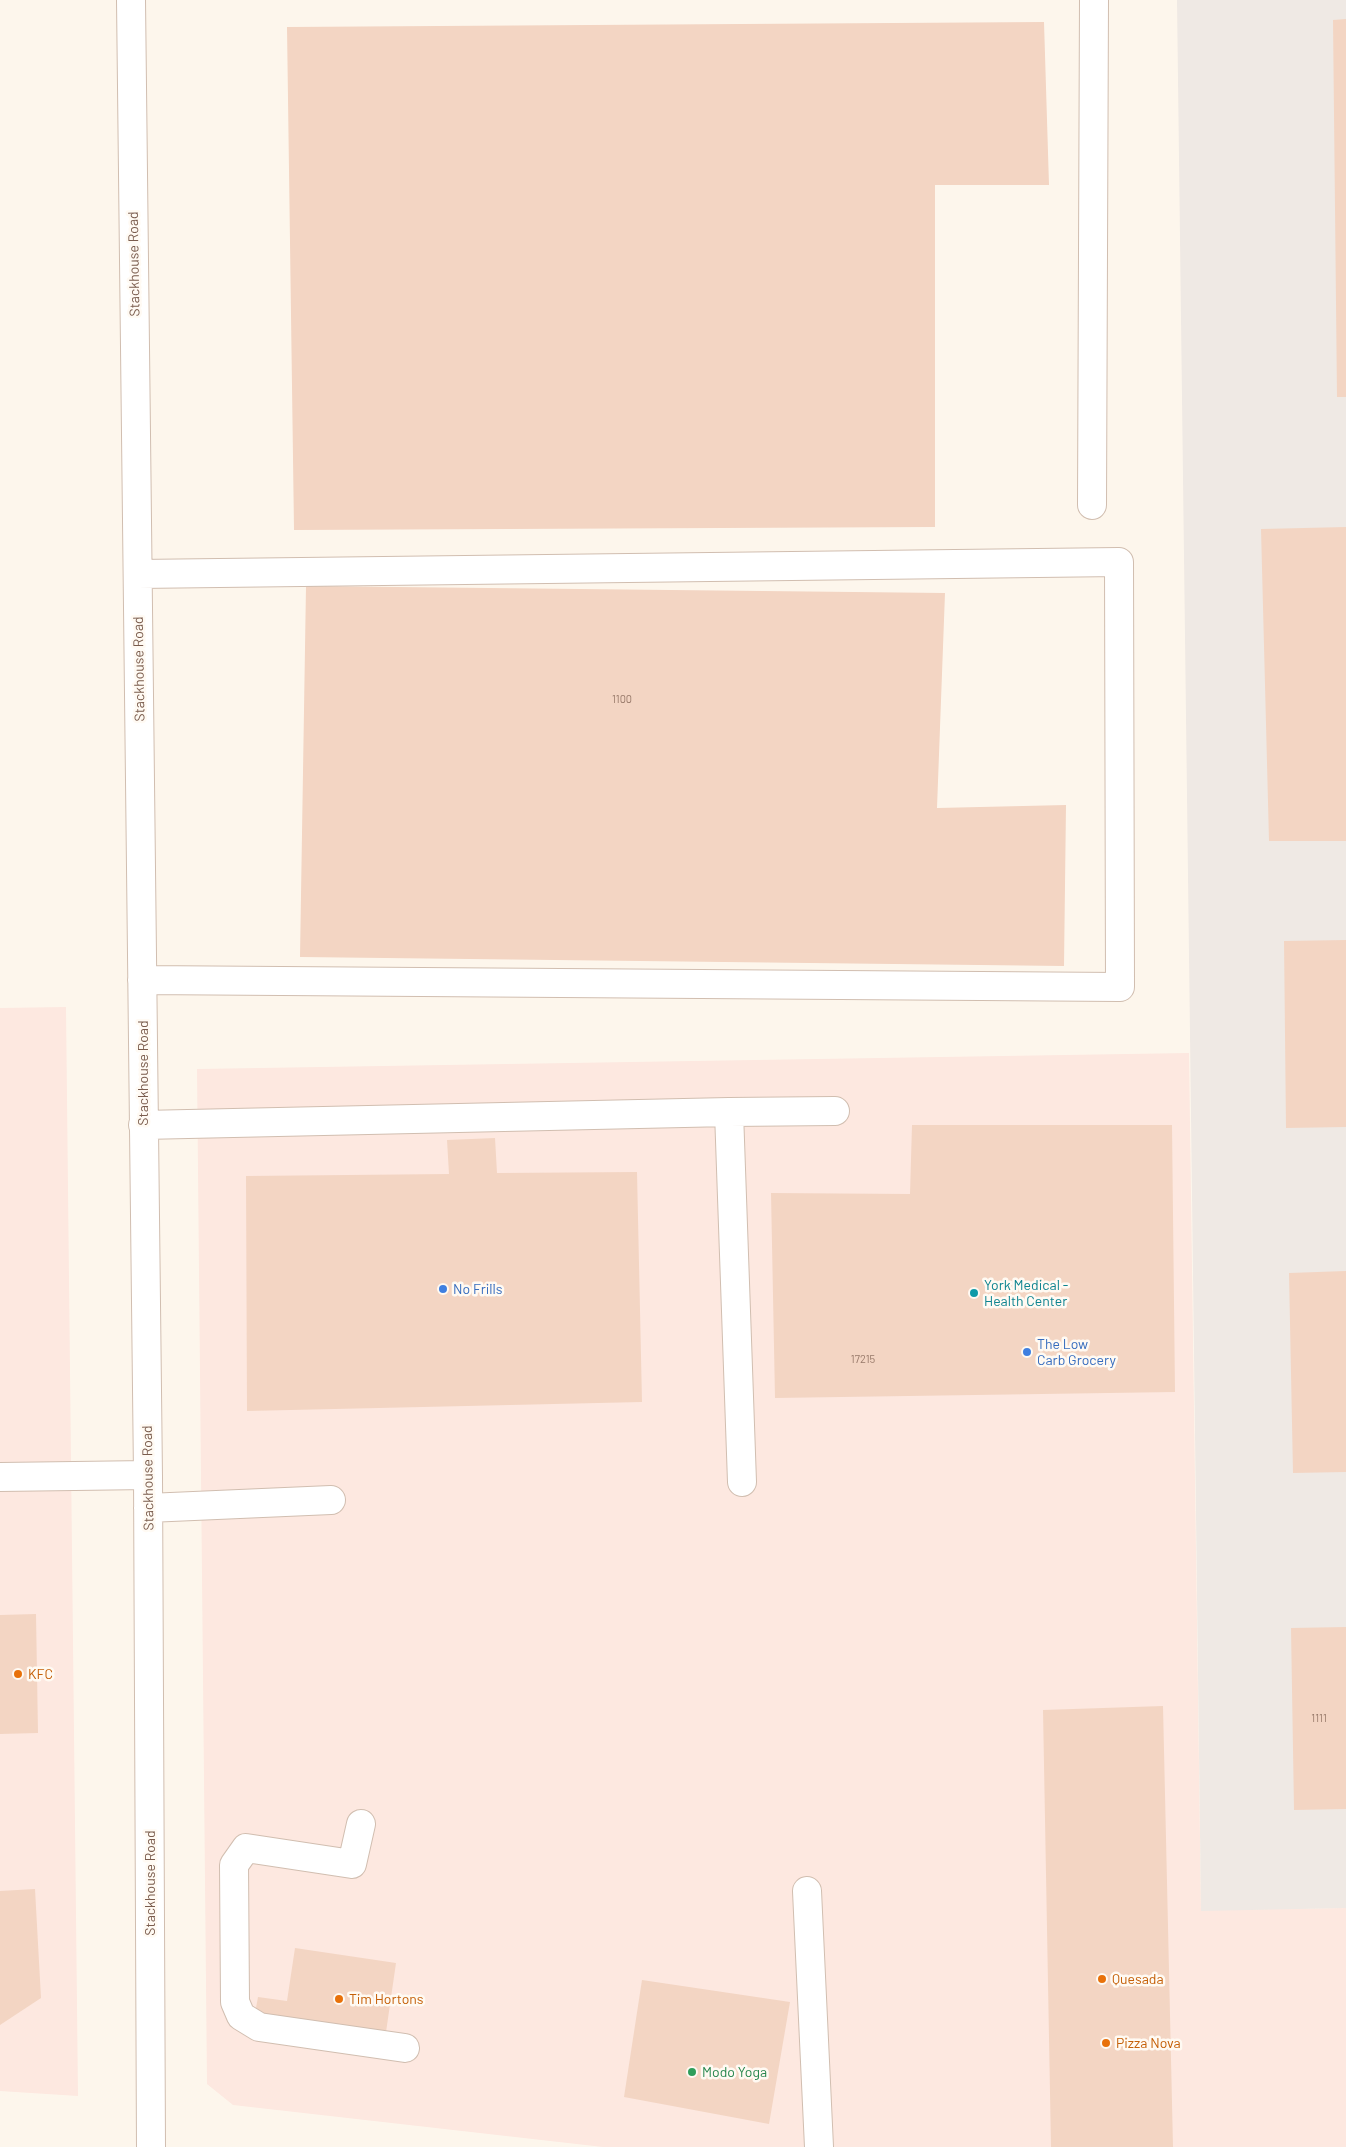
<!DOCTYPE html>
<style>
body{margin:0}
canvas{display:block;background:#fdf6ec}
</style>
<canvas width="1346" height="2147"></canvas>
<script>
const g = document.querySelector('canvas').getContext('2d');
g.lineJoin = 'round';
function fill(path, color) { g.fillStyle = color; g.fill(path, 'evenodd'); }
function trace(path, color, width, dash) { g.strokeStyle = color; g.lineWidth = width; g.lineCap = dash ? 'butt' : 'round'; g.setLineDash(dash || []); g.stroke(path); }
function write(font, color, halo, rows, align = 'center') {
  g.font = font + ' Barlow,sans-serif'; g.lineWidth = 5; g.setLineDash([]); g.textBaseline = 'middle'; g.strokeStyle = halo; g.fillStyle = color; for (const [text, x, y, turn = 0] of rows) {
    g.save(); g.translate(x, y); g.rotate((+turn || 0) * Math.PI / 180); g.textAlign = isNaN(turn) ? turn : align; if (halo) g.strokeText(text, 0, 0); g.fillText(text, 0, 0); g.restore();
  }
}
fill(new Path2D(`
 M 66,1007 L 78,2096 L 0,2091 L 0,1008 Z
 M 1189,1053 L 1201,1910 L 1346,1908 L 1346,2147 L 603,2147 L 233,2105 L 207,2084 L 197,1069 Z`), '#fde8e0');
fill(new Path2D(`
 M 1177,0 L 1346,0 L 1346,1908 L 1201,1911 Z`), '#efe9e4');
fill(new Path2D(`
 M 1346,19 L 1346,397 L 1337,397 L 1333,20 Z
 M 1044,22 L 1049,185 L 935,185 L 935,527 L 294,530 L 287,27 Z
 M 1346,527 L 1346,841 L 1269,841 L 1261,529 Z
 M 306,586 L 945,593 L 937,808 L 1066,805 L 1064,966 L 300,957 Z
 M 1346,940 L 1346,1127 L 1286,1128 L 1284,941 Z
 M 912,1125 L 1172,1125 L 1175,1392 L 775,1398 L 771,1193 L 910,1194 Z
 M 495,1138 L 497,1173 L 637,1172 L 642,1402 L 247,1411 L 246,1176 L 449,1174 L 447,1140 Z
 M 1346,1271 L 1346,1472 L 1293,1473 L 1289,1273 Z
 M 36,1614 L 38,1733 L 0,1734 L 0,1615 Z
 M 1346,1627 L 1346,1809 L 1294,1810 L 1291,1628 Z
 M 1163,1706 L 1173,2147 L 1051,2147 L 1043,1710 Z
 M 35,1889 L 41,1998 L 0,2025 L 0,1891 Z
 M 295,1948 L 396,1963 L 384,2046 L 254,2019 L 258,1997 L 287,2001 Z
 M 642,1980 L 790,2002 L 769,2124 L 624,2097 Z`), '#f3d5c3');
const minor = new Path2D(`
 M 131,0 L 148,1475 L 151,2147
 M 1092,505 L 1094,0
 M 138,574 L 1119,562 L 1120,987 L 142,980
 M 729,1112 L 835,1111
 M 143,1125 L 729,1112 L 742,1482
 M 0,1477 L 148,1475
 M 148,1508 L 331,1500
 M 361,1824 L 352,1864 L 246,1848 L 234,1865 L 235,2002 L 241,2016 L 259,2027 L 405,2048
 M 807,1891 L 819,2147`);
trace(minor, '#d1beb0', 30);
trace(minor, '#fff', 28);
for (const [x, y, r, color] of [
 [443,1289,5,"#3f7fe0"],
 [974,1293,5,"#0f9aa8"],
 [1027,1352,5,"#3f7fe0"],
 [18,1674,5,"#e8710a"],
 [1102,1979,5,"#e8710a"],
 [339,1999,5,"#e8710a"],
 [1106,2043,5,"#e8710a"],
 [692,2072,5,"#2e9e5b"]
]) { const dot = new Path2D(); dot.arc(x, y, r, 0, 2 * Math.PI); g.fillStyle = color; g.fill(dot); trace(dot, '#fffaf3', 2); }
write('11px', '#987a6a', null, [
 ["1100",622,699],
 ["17215",863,1359],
 ["1111",1319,1718]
]);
write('14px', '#7a5c4d', '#fffaf3', [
 ["Stackhouse Road",134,264,-91],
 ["Stackhouse Road",139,669,-91],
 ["Stackhouse Road",143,1073,-90],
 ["Stackhouse Road",148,1478,-91],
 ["Stackhouse Road",150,1883,-90]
]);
write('14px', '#0d838f', '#fffaf3', [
 ["York Medical -",984,1285],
 ["Health Center",984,1301]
], 'left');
write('14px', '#366cbe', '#fffaf3', [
 ["No Frills",453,1289],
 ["The Low",1037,1344],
 ["Carb Grocery",1037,1360]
], 'left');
write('14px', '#c56008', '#fffaf3', [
 ["KFC",28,1674],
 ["Quesada",1112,1979],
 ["Tim Hortons",349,1999],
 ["Pizza Nova",1116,2043]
], 'left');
write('14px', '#27864d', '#fffaf3', [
 ["Modo Yoga",702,2072]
], 'left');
</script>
